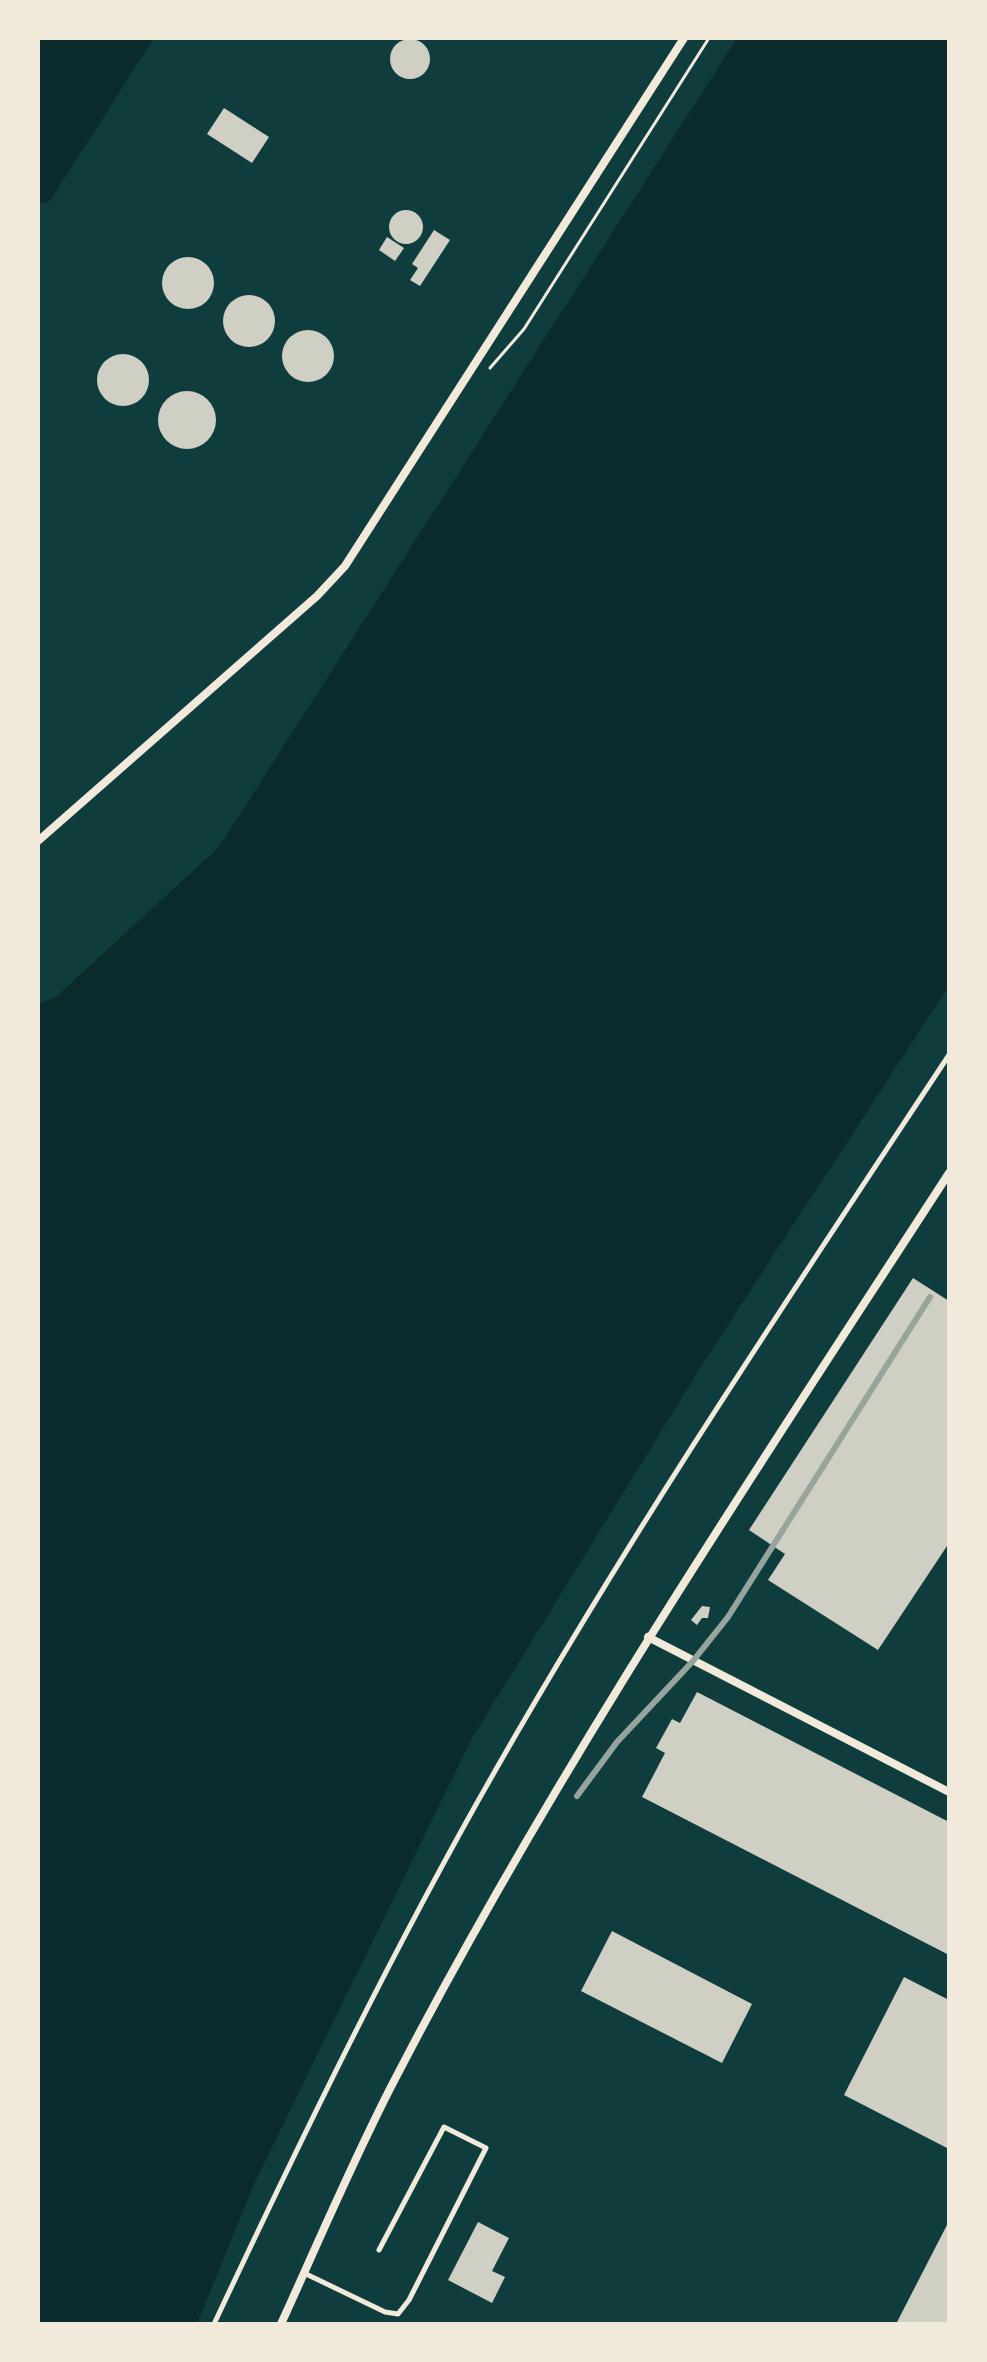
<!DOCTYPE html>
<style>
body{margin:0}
#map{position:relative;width:987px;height:2362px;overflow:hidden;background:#0f3d3e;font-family:Commissioner,sans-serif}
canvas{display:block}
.frame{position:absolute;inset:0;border:40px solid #f1e9da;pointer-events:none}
</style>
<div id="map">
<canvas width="987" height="2362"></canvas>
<div class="frame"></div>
</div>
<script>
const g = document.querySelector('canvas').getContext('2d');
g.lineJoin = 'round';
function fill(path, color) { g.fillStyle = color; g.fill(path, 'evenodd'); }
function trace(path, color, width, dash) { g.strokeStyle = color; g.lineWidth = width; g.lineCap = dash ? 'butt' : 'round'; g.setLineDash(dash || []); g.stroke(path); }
fill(new Path2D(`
 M 38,38 L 154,38 L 50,201 L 38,204 Z
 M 737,38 L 949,38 L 949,986 L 707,1357 L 472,1738 L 254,2184 L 197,2324 L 38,2324 L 38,1004 L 56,997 L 219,847 Z`), '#0a2a2b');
fill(new Path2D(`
 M390 59a20 20 0 1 1 40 0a20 20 0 1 1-40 0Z
 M 224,108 L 269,137 L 252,163 L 207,134 Z
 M389 227a17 17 0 1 1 34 0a17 17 0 1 1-34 0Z
 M 434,230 L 450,240 L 420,286 L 410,280 L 418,268 L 412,264 Z
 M 387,237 L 404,248 L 395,261 L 379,250 Z
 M162 283a26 26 0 1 1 52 0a26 26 0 1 1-52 0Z
 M223 321a26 26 0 1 1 52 0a26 26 0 1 1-52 0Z
 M282 356a26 26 0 1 1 52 0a26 26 0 1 1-52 0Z
 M97 380a26 26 0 1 1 52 0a26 26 0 1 1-52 0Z
 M158 420a29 29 0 1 1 58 0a29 29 0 1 1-58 0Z
 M 913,1278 L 949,1301 L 949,1543 L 878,1650 L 768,1580 L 785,1554 L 749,1530 Z
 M 702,1606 L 710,1607 L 708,1618 L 702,1618 L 697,1625 L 691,1620 Z
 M 697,1692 L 949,1822 L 949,1955 L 642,1797 L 665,1753 L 656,1748 L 672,1719 L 680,1723 Z
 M 612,1931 L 752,2004 L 722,2063 L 581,1991 Z
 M 904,1977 L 949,2000 L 949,2149 L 844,2095 Z
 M 949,2221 L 949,2324 L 896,2324 Z
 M 478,2222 L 509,2238 L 492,2271 L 505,2277 L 492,2303 L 448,2280 Z`), '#cfcfc3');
trace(new Path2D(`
 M 490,368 L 524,329 L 709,38`), '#f1e9da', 3);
trace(new Path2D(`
 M 304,2273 L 385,2312 L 398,2314 L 409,2300 L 486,2148 L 444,2127 L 379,2250
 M 214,2324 C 302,2137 392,1951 495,1771 C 635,1526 793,1291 949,1055`), '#f1e9da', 5);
trace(new Path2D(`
 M 38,841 L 317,596 L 345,566 L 684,38
 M 648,1637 L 949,1792
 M 281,2324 C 318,2243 353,2160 394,2081 C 557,1766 756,1471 949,1173`), '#f1e9da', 8);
trace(new Path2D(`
 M 577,1796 L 617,1742 L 693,1661 L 728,1617 L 930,1297`), '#97a49c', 6);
</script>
